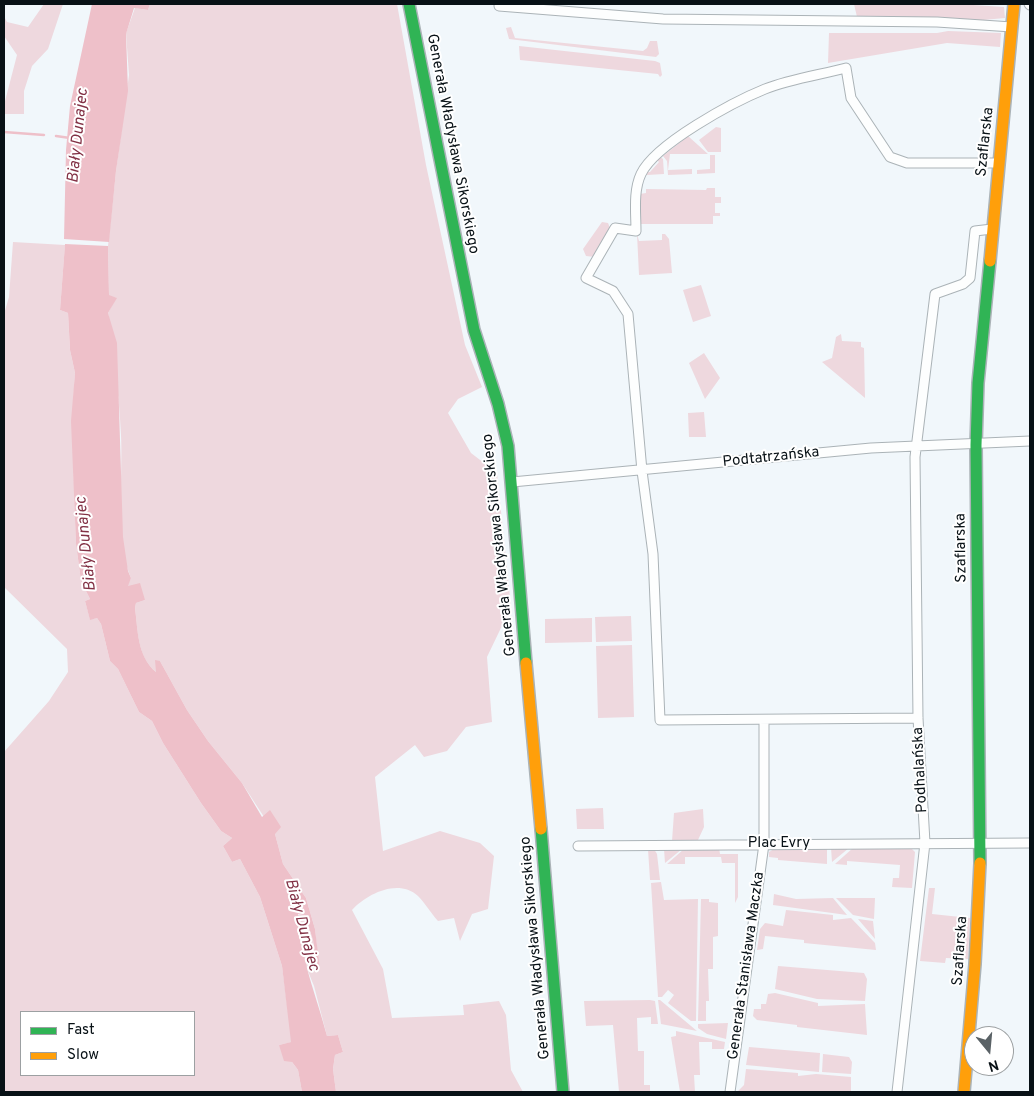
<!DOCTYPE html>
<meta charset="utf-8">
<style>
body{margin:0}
#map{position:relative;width:1034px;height:1096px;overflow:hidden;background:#f1f7fb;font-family:Overpass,sans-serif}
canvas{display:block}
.frame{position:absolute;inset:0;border:5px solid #081116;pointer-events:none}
.legend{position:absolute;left:20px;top:1011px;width:175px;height:65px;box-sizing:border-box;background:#fff;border:1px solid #9ca0a2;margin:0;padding:6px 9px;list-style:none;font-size:15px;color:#081116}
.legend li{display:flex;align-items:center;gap:10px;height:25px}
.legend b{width:25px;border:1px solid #9ca0a2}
.north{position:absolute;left:964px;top:1026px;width:50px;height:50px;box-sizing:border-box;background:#fff;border:1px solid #9ca0a2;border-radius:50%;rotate:163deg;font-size:14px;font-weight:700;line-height:20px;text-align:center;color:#081116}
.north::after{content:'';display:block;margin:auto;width:18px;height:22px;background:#5a6266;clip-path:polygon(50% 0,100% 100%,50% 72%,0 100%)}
</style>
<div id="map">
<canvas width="1034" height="1096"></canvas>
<div class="frame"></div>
<ul class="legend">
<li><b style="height:6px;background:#30b455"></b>Fast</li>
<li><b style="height:6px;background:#ff9f0a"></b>Slow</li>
</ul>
<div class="north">N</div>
</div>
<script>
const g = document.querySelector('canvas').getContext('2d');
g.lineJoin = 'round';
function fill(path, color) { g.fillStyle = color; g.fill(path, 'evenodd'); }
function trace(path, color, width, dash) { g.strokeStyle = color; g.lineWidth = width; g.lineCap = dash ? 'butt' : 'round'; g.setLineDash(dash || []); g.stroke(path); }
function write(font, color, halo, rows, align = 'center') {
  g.font = font + ' Overpass,sans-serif'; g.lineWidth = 4; g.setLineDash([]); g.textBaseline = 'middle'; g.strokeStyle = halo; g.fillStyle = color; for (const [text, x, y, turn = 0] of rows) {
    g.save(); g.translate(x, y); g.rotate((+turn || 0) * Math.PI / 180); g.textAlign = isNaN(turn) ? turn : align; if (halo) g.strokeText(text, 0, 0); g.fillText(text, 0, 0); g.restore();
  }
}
fill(new Path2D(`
 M 44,4 L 63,4 L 48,49 L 32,66 L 24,91 L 24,114 L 5,114 L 4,105 L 17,55 L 4,36 L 4,16 L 7,22 L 28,27 Z
 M 150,4 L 397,4 L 426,165 L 465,345 L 482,387 L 458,399 L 448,413 L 471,453 L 497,473 L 511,607 L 487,657 L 492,722 L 466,727 L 447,751 L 424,757 L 415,745 L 375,777 L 383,851 L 440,831 L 480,843 L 494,856 L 488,909 L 472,914 L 460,941 L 454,918 L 438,921 C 431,913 425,903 418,896 C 398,878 367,894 352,910 L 383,969 L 392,1018 L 464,1015 L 463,1005 L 499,1001 L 506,1015 L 511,1070 L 523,1092 L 336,1092 L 333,1069 L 335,1055 L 343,1052 L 338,1035 L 327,1036 L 314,986 L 303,959 L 297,915 L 305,914 L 313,940 L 314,965 L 319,970 L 315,929 L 306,898 L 283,864 L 275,834 L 242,783 L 208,741 L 187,710 L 160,661 L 156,672 C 137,656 138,631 135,608 L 136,603 L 145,600 L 127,586 L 131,578 C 115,541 123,476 121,435 C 119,394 114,354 108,313 L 116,298 L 109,296 L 108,246 L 116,171 L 129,75 L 126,33 L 135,8 L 148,10 Z
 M 854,4 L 958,4 L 1004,7 L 1005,18 L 983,20 L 857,17 Z
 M 511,27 L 515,38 L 643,51 L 647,48 L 650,41 L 657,41 L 659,54 L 656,57 L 509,39 L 506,28 Z
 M 948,31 L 1001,33 L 1000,47 L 947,43 L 828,63 L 829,33 L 937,33 Z
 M 519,46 L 655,61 L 660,63 L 662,75 L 660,77 L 658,74 L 520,60 Z
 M 716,127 L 721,128 L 721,152 L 708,152 L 699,140 Z
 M 688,136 L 708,154 L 670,154 L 668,170 L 692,169 L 692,174 L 668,175 L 667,161 L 663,156 Z
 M 710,155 L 715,155 L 715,173 L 697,174 L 697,170 L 710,169 Z
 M 659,156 L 663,159 L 664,174 L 647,175 L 645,172 L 650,172 L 659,162 L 656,159 Z
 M 707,188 L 715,188 L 715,197 L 721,197 L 721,203 L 715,203 L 715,213 L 720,213 L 720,216 L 713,216 L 713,224 L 640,224 L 640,194 L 646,193 L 646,189 L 706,190 Z
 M 602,222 L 608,223 L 610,228 L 595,257 L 586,256 L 583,249 Z
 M 637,234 L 639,241 L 662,240 L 662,234 L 665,234 L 669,239 L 672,273 L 639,275 Z
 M 13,242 L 65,245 L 60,310 L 68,313 L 70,350 L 75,373 L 72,423 L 76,544 L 81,581 L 90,599 L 85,601 L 90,619 L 97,618 L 101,624 L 110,661 L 118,669 L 139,712 L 152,721 L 163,743 L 201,803 L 221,831 L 232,838 L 223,846 L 232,862 L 240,859 L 260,897 L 282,966 L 292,1042 L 279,1045 L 298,1070 L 302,1092 L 4,1092 L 4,752 L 49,701 L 68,672 L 67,649 L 4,587 L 4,314 L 9,297 ZM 21,1012 L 194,1012 L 194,1075 L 21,1075 Z
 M 701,285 L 711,316 L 693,322 L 683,290 Z
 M 841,334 L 842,341 L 861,342 L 861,347 L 864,348 L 865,398 L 822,362 L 832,358 L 836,337 Z
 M 704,353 L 720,378 L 705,399 L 689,363 Z
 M 704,412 L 706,437 L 689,437 L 688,413 Z
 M 631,616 L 632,641 L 596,642 L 595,617 Z
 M 592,618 L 592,642 L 545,643 L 545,619 Z
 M 632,645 L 634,717 L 598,718 L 596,646 Z
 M 603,808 L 604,829 L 577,829 L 576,809 Z
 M 703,809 L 704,827 L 698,840 L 672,841 L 674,813 Z
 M 719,848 L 720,854 L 738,854 L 738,897 L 735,903 L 735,863 L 722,863 L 721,857 L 685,857 L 685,864 L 667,864 L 684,849 Z
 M 776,848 L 827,848 L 827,864 L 778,860 L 778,858 L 769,857 L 769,852 Z
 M 831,848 L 849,848 L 832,862 Z
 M 853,848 L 912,849 L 915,852 L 912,888 L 892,887 L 893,878 L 899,878 L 900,865 L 847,861 L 847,865 L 835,864 Z
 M 648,849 L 654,849 L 657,854 L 660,880 L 650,880 Z
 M 664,849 L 682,849 L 665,863 Z
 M 661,882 L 664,900 L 698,899 L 696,1021 L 691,1021 L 668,1003 L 674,995 L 668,990 L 662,997 L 658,997 L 651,883 Z
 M 929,888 L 935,888 L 932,914 L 970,918 L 968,959 L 946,958 L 945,963 L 920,961 Z
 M 774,894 L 796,899 L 833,898 L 847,915 L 773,905 Z
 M 836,898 L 875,898 L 874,919 L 853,915 Z
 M 701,899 L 709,899 L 709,902 L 718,903 L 718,936 L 713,937 L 713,969 L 708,969 L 709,1001 L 706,1001 L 706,1021 L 698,1021 Z
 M 786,910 L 833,915 L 833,920 L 851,918 L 875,943 L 876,950 L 804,943 L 804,940 L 765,936 L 763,949 L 757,950 L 760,929 L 765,923 L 783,926 Z
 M 858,919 L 873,921 L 875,939 Z
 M 778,966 L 864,973 L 867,979 L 865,1001 L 817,999 L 775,989 Z
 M 775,993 L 818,1003 L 818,1006 L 865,1004 L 867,1035 L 797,1027 L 797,1025 L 757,1020 L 753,1016 L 754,1009 L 761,1009 L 761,1004 L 766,1004 L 768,994 Z
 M 650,1000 L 655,1001 L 658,1024 L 651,1024 L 651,1017 L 637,1018 L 638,1051 L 644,1051 L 644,1085 L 650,1085 L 650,1092 L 619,1092 L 613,1025 L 586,1026 L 584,1001 Z
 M 658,1000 L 660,1000 L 697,1031 L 661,1024 Z
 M 728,1023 L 726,1039 L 707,1034 L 698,1028 L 698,1024 Z
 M 676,1031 L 725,1042 L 724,1049 L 712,1049 L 712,1042 L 699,1042 L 700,1075 L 694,1075 L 695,1092 L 680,1092 L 671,1037 L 676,1036 Z
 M 749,1047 L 820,1053 L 819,1072 L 746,1065 Z
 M 823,1054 L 849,1057 L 852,1062 L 851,1074 L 822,1072 Z
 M 746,1069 L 798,1073 L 798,1076 L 816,1074 L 851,1077 L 851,1092 L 737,1092 L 744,1085 Z`), '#eed8de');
fill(new Path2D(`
 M 92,4 L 150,4 L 148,10 L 134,8 L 126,34 L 128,91 L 116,171 L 109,242 L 64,239 L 66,150 L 70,106 Z
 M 65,244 L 108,246 L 109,295 L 117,298 L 108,313 L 117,343 L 123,537 L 128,571 L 131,578 L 128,586 L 140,583 L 145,600 L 136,603 L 135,608 C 138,630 137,656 156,672 L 155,660 L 160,661 L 187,710 L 208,741 L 242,783 L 262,817 L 270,810 L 281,827 L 275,834 L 283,864 L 306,898 L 315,929 L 320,970 L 317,971 L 313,940 L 305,915 L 298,914 C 299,955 317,997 327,1036 L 338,1035 L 343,1052 L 335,1055 L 333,1069 L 336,1092 L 302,1092 L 298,1070 L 292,1062 L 284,1061 L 279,1045 L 291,1042 L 282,966 L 260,897 L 240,859 L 232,862 L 223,846 L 232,838 L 221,831 L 201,803 L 163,743 L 152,721 L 139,712 L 118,669 L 110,661 L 101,624 L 97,618 L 90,620 L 85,601 L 90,599 L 81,581 L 76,544 L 71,421 L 75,373 L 70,350 L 68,313 L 60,310 Z`), '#eec0c9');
trace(new Path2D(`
 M 4,132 L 44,135
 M 56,136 L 70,138`), '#eec0c9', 2.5);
const street = new Path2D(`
 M 1029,4 L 1030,5
 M 499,6 L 663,19 L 937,22 L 1012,27
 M 512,482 L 871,448 L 1030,441
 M 918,718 L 660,720 L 653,554 L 642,471 L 628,314 L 613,291 L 586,278 L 615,228 L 636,231 C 636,213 633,191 641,174 C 655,144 733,102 765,89 C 790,79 819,75 846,68 L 851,98 L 890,157 L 907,163 L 999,163
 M 578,846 L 1030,843
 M 730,1092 L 764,844 L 764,720
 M 897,1092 L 925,843 L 918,718 L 915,457 L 935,294 L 963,284 L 970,278 L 975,231 L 992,229`);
const fast = new Path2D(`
 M 409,4 L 474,330 L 498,404 L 508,446 L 526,663
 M 541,829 L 563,1092
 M 980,863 L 976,445 L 978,383 L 990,261`);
const slow = new Path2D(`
 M 990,261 L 1014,4
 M 526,663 L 541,829
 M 964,1092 L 975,964 L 980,863`);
trace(street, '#abb3b7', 11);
trace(fast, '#abb3b7', 14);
trace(slow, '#abb3b7', 14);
trace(street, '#fdfefe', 9);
trace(fast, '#30b455', 11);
trace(slow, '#ff9f0a', 11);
write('15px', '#081116', '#fff', [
 ["Szaflarska",986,142,-84],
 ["Generała Władysława Sikorskiego",452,144,79],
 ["Podtatrzańska",771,458,-6],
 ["Generała Władysława Sikorskiego",500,545,-96],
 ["Szaflarska",962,548,-91],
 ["Podhalańska",921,770,-93],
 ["Plac Evry",779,844],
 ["Generała Władysława Sikorskiego",536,948,-95],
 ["Szaflarska",961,951,-86],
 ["Generała Stanisława Maczka",747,966,-82]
]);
write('italic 16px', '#823145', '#fff', [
 ["Biały Dunajec",79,136,-84],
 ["Biały Dunajec",87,544,-96],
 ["Biały Dunajec",301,925,75]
]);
</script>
